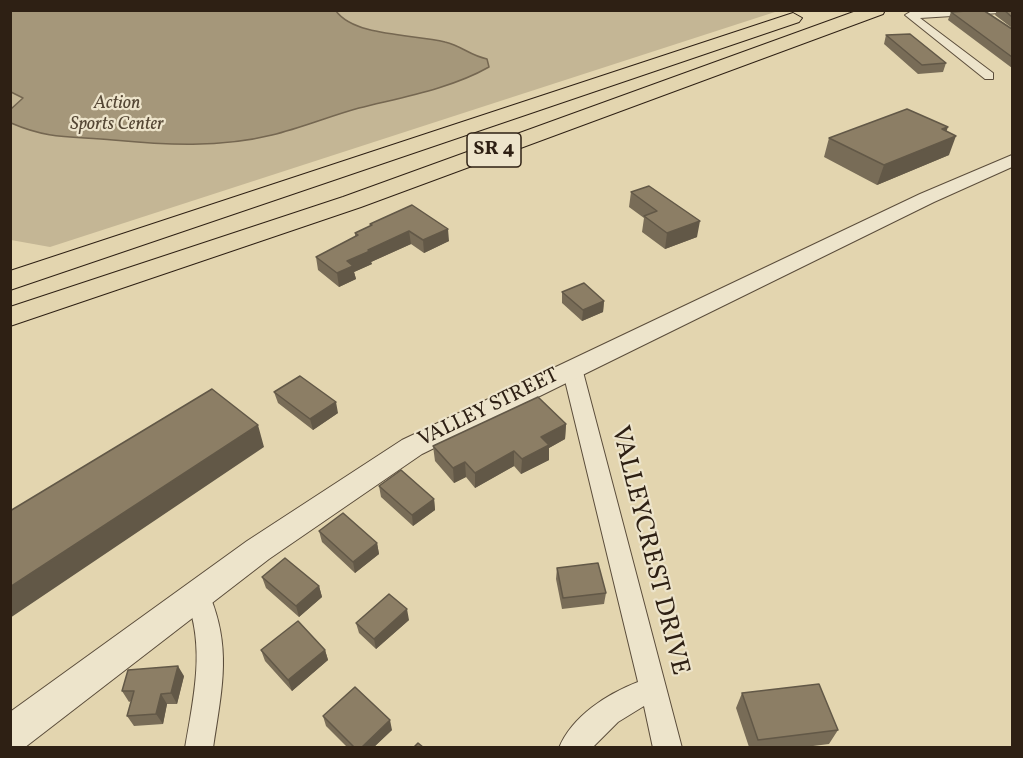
<!DOCTYPE html>
<style>
body{margin:0}
#map{position:relative;width:1023px;height:758px;overflow:hidden;background:#e3d5af;font-family:Vollkorn,serif}
canvas{display:block}
.frame{position:absolute;inset:0;border:12px solid #2e2014;pointer-events:none}
</style>
<div id="map">
<canvas width="1023" height="758"></canvas>
<div class="frame"></div>
</div>
<script>
const g = document.querySelector('canvas').getContext('2d');
g.lineJoin = 'round';
function fill(path, color) { g.fillStyle = color; g.fill(path, 'evenodd'); }
function trace(path, color, width, dash) { g.strokeStyle = color; g.lineWidth = width; g.lineCap = dash ? 'butt' : 'round'; g.setLineDash(dash || []); g.stroke(path); }
function write(font, color, halo, rows, align = 'center') {
  g.font = font + ' Vollkorn,serif'; g.lineWidth = 4.5; g.setLineDash([]); g.textBaseline = 'middle'; g.strokeStyle = halo; g.fillStyle = color; for (const [text, x, y, turn = 0] of rows) {
    g.save(); g.translate(x, y); g.rotate((+turn || 0) * Math.PI / 180); g.textAlign = isNaN(turn) ? turn : align; if (halo) g.strokeText(text, 0, 0); g.fillText(text, 0, 0); g.restore();
  }
}
fill(new Path2D(`
 M 10,11 L 778,11 L 50,247 L 11,240 Z`), '#c4b695');
const water = new Path2D(`
 M 11,10 L 336,11 C 355,37 415,34 445,42 C 462,46 469,55 487,59 L 489,67 C 450,89 403,97 359,108 C 330,116 301,128 272,135 C 220,148 165,145 113,140 C 73,136 50,140 11,123 L 11,109 L 23,98 L 11,92 Z`);
fill(water, '#a5977a');
trace(water, '#756751', 1.5);
const minor = new Path2D(`
 M 935,10 L 1005,10 L 1000,13 L 920,18 L 993,73 L 993,79 L 985,79 L 905,15 L 910,12 Z
 M 572,362 L 579,363 L 582,368 L 682,748 L 653,748 L 644,706 L 618,722 L 592,748 L 559,748 C 572,716 607,694 638,682 L 562,368 L 565,363 Z
 M 197,584 L 206,587 C 233,645 222,687 213,748 L 185,748 C 194,696 206,645 185,595 L 188,587 Z`);
const tertiary = new Path2D(`
 M 1012,155 L 1012,167 L 934,202 L 422,454 L 269,559 L 24,748 L 10,748 L 10,712 L 247,541 L 402,440 L 920,194 Z`);
const motorway = new Path2D(`
 M 859,10 L 885,10 L 883,14 L 361,207 L 10,326 L 10,307 L 343,197 Z
 M 793,13 L 802,18 L 799,22 L 10,290 L 10,271 Z`);
trace(minor, '#5b4d3b', 2);
trace(tertiary, '#5b4d3b', 2);
trace(motorway, '#2e2014', 2);
fill(minor, '#ede4cb');
fill(tertiary, '#ede4cb');
fill(motorway, '#e3d5af');
fill(new Path2D(`
 M 997,10 L 1012,10 L 1012,28 L 995,15 Z
 M 951,12 L 1012,29 L 1012,68 L 948,20 Z
 M 886,35 L 946,63 L 943,72 L 918,74 L 884,44 Z
 M 947,131 L 949,155 L 877,185 L 824,157 L 829,138 Z
 M 631,192 L 697,237 L 665,249 L 642,232 L 644,218 L 629,207 Z
 M 412,205 L 449,241 L 424,253 L 411,244 L 371,262 L 372,264 L 354,272 L 356,279 L 339,287 L 318,270 L 316,257 L 355,237 L 355,233 L 371,226 L 370,224 Z
 M 562,292 L 604,301 L 603,312 L 582,321 L 562,303 Z
 M 274,392 L 338,413 L 313,430 L 278,403 Z
 M 566,424 L 565,439 L 549,448 L 549,460 L 521,474 L 514,466 L 475,488 L 466,477 L 454,483 L 435,461 L 433,446 Z
 M 379,486 L 434,499 L 435,510 L 413,526 L 381,497 Z
 M 319,531 L 377,543 L 379,554 L 355,573 L 322,542 Z
 M 557,568 L 606,593 L 604,604 L 562,609 L 556,579 Z
 M 262,577 L 319,586 L 322,597 L 299,617 L 266,588 Z
 M 409,620 L 376,649 L 359,633 L 356,623 Z
 M 261,650 L 325,650 L 328,660 L 292,691 L 265,661 Z
 M 184,676 L 177,704 L 167,704 L 163,724 L 134,726 L 127,716 L 131,701 L 129,702 L 122,691 Z
 M 742,693 L 838,730 L 829,744 L 805,747 L 749,747 L 736,708 Z
 M 323,716 L 392,730 L 374,747 L 347,747 L 326,726 Z`), '#786c57');
fill(new Path2D(`
 M 948,127 L 943,141 L 956,136 L 949,155 L 877,185 L 884,165 L 942,129 Z
 M 700,221 L 697,237 L 665,249 L 667,233 Z
 M 448,229 L 449,241 L 424,253 L 423,240 Z
 M 409,231 L 411,244 L 371,262 L 372,264 L 354,272 L 356,279 L 339,287 L 337,273 L 347,261 L 368,250 Z
 M 604,301 L 603,312 L 582,321 L 583,310 Z
 M 336,402 L 338,413 L 313,430 L 310,419 Z
 M 566,424 L 565,439 L 549,448 L 549,460 L 521,474 L 522,459 L 541,437 Z
 M 258,425 L 264,447 L 10,618 L 10,587 Z
 M 514,451 L 514,466 L 475,488 L 475,473 Z
 M 465,462 L 466,477 L 454,483 L 453,468 Z
 M 434,499 L 435,510 L 413,526 L 412,515 Z
 M 377,543 L 379,554 L 355,573 L 353,562 Z
 M 319,586 L 322,597 L 299,617 L 296,606 Z
 M 407,609 L 409,620 L 376,649 L 374,639 Z
 M 325,650 L 328,660 L 292,691 L 288,680 Z
 M 178,666 L 184,676 L 177,704 L 171,693 Z
 M 161,694 L 167,704 L 163,724 L 156,714 Z
 M 390,720 L 392,730 L 374,747 L 362,747 Z`), '#625847');
const building = new Path2D(`
 M 983,10 L 1012,29 L 1012,57 L 951,12 Z
 M 1004,10 L 1012,10 L 1012,17 Z
 M 910,34 L 946,63 L 922,65 L 886,35 Z
 M 907,109 L 948,127 L 942,129 L 956,136 L 884,165 L 829,138 Z
 M 649,186 L 700,221 L 667,233 L 644,216 L 657,211 L 631,192 Z
 M 412,205 L 448,229 L 423,240 L 409,231 L 368,250 L 370,251 L 347,261 L 353,266 L 337,273 L 316,257 L 358,235 L 355,233 L 372,225 L 370,224 Z
 M 584,283 L 604,301 L 583,310 L 562,292 Z
 M 300,376 L 336,402 L 310,419 L 274,392 Z
 M 212,389 L 258,425 L 10,587 L 10,511 Z
 M 538,397 L 566,424 L 541,437 L 549,445 L 522,459 L 514,451 L 475,473 L 465,462 L 453,468 L 433,446 Z
 M 401,470 L 434,499 L 412,515 L 379,486 Z
 M 343,513 L 377,543 L 353,562 L 319,531 Z
 M 285,558 L 319,586 L 296,606 L 262,577 Z
 M 598,563 L 606,593 L 563,598 L 557,568 Z
 M 389,594 L 407,609 L 374,639 L 356,623 Z
 M 298,621 L 325,650 L 288,680 L 261,650 Z
 M 178,666 L 171,693 L 161,694 L 156,714 L 127,716 L 134,691 L 122,691 L 128,670 Z
 M 819,684 L 838,730 L 758,740 L 742,693 Z
 M 355,687 L 390,720 L 362,747 L 354,747 L 323,716 Z
 M 418,743 L 423,747 L 414,747 Z`);
fill(building, '#8c7e65');
trace(building, '#625847', 1.5);
write('italic 18px', '#544634', '#ede4cb', [
 ["Action",117,105],
 ["Sports Center",117,126]
]);
for (const [x, y, w] of [
 [494,150,54]
]) { const box = new Path2D(); box.roundRect(x - w / 2, y - 17, w, 34, 4.5); g.fillStyle = '#ede4cb'; g.fill(box); trace(box, '#2e2014', 1.5); }
write('bold 20px', '#2e2014', null, [
 ["SR 4",494,150]
]);
write('21px', '#2e2014', '#ede4cb', [
 ["VALLEY STREET",489,409,-26]
]);
write('26px', '#2e2014', '#ede4cb', [
 ["VALLEYCREST DRIVE",648,551,76]
]);
</script>
